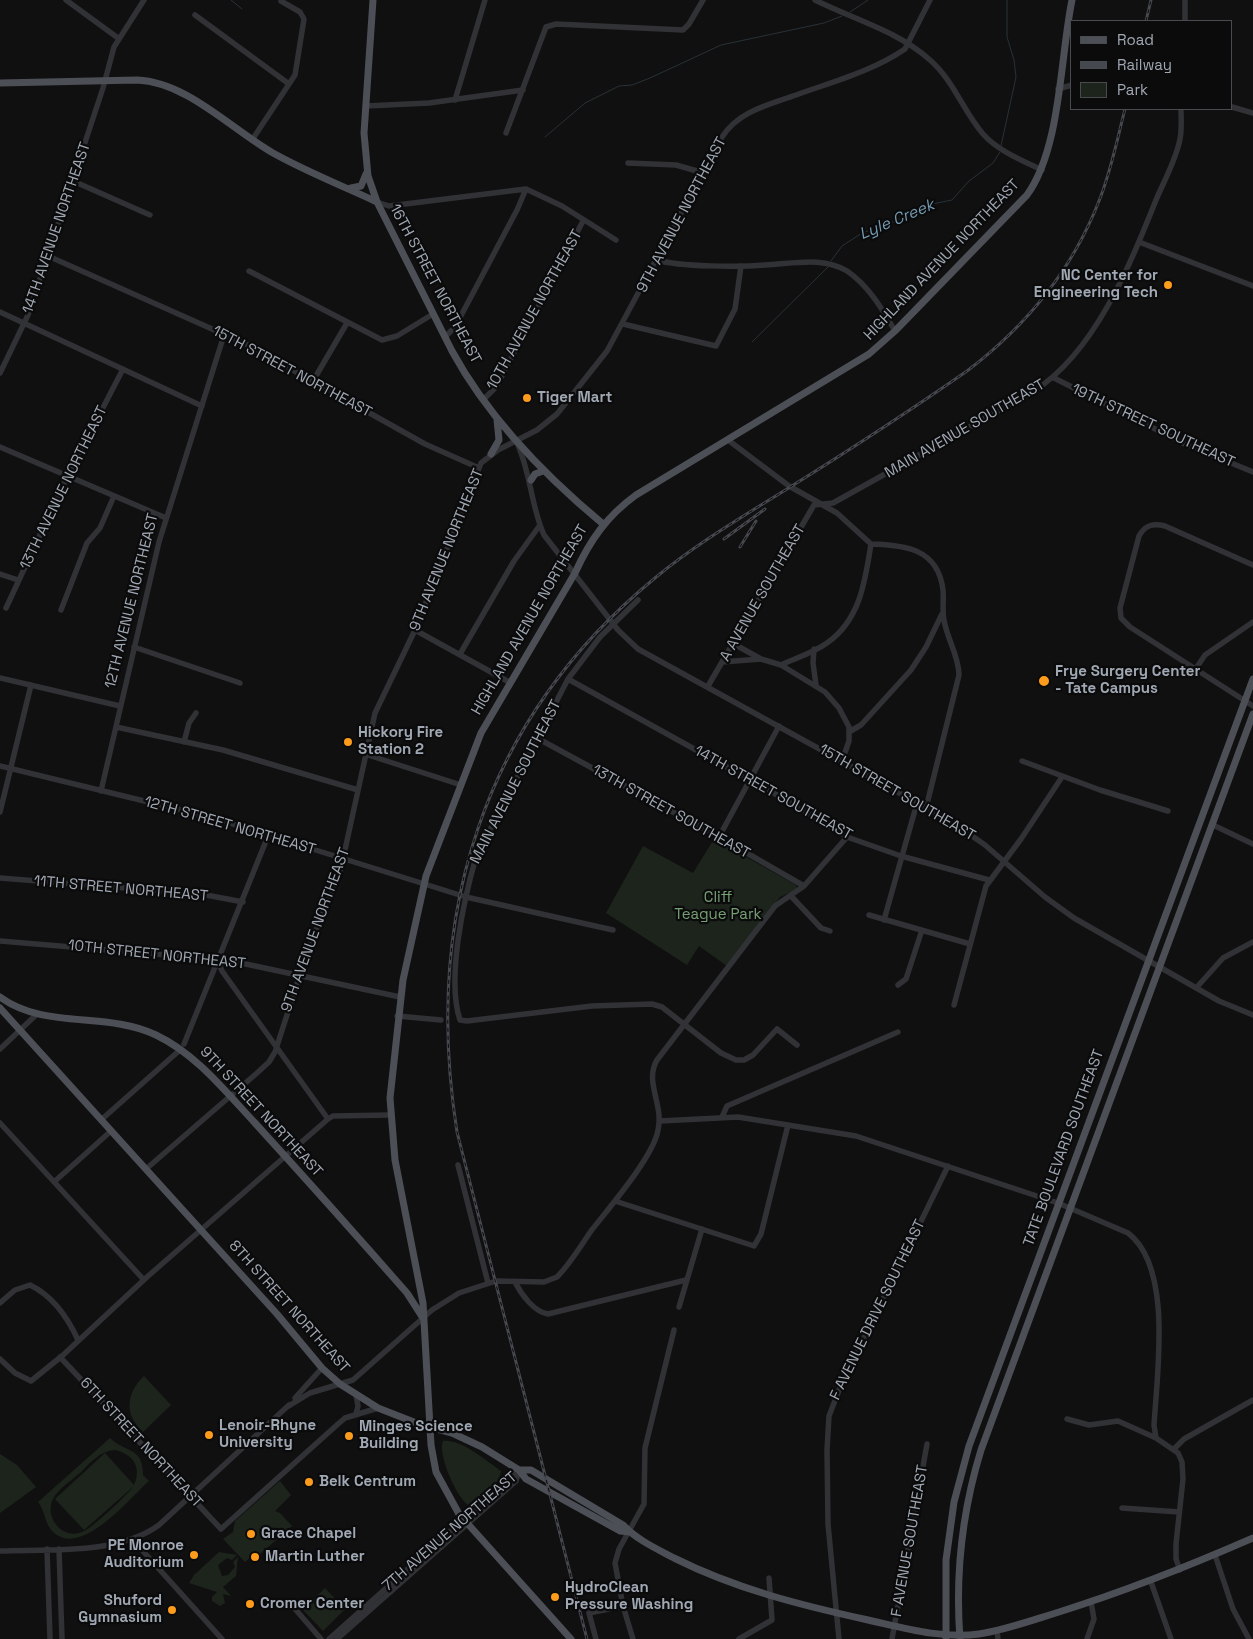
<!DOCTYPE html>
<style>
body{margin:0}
#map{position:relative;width:1253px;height:1639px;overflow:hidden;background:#101011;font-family:"Space Grotesk",sans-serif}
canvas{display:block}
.legend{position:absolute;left:1070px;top:20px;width:162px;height:90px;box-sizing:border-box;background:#0b0b0c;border:1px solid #474a4f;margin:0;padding:6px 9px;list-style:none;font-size:15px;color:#a0a8b3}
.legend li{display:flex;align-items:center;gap:10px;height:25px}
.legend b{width:25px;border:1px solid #474a4f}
</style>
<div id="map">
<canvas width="1253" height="1639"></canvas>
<ul class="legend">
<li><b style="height:6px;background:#4c4f56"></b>Road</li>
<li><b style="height:6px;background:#45484e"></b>Railway</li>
<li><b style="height:14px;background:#1c241c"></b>Park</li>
</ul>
</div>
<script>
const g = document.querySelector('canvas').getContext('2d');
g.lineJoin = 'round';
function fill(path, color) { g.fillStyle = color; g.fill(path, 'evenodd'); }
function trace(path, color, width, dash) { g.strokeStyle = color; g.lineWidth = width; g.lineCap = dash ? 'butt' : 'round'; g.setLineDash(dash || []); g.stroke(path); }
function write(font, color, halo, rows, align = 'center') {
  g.font = font + ' "Space Grotesk",sans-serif'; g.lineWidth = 4.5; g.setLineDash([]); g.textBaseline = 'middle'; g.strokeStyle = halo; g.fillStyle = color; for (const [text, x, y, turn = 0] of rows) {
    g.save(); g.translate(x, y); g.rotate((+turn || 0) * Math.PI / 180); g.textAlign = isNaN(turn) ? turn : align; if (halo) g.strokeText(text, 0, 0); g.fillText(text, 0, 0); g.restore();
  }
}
fill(new Path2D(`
 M 714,839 L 796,885 L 797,889 L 780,897 L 727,966 L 699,946 L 687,965 L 606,913 L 643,846 L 693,873 Z
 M 144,1376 L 171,1405 L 143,1432 C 124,1415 126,1393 144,1376 Z
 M 110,1438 C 125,1453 143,1446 143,1475 L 149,1481 C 129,1499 82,1557 54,1533 C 44,1524 46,1512 38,1502 ZM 115,1450 C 133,1454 142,1467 134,1485 L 105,1453 L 55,1499 L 84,1530 L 134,1486 C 126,1496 93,1528 82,1532 C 62,1540 44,1517 53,1499 C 59,1488 72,1480 81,1472 C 91,1462 100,1451 115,1450 Z
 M 443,1441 C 462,1439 486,1461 501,1471 L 499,1480 L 468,1505 C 457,1498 437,1454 443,1441 Z
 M 0,1454 L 17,1465 L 36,1487 L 0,1513 Z
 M 280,1481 L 291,1495 L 275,1511 L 280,1513 L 292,1526 L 259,1555 L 256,1552 L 245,1562 L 223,1539 L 233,1532 L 235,1521 Z
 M 219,1552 L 237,1555 L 232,1560 L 227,1558 L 218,1565 L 222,1576 L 228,1575 L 235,1567 L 233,1562 L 238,1557 L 236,1576 L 223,1587 L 231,1596 L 223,1594 L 225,1603 L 220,1606 L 212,1601 L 212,1597 L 217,1592 L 189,1583 L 194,1575 Z
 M 325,1588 L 345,1609 L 323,1631 L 303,1610 Z`), '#1c241c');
trace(new Path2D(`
 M 231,0 L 242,9
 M 850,12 L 868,0
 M 545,137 L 585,103 L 619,86 L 632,85 L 650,78 L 721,45 L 824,23 L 842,16
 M 1001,146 L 1016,77 L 1014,60 L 1007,37 L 1007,0
 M 831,261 L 842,246 L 862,233 L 896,221 L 927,205 L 952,200 L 969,181 L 993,163 L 1000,152
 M 752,342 L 828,267`), '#283237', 1);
trace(new Path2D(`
 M 66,0 L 118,38
 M 815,0 C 853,19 898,31 930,60 C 954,81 963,111 983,134 C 998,151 1023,161 1042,170
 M 195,15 L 289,84
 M 1185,21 L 1185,0
 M 1058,89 L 1072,85
 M 455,100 L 485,0
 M 366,106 L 429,103 L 523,90
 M 1232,107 L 1253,113
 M 506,133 L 546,27 L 556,24 L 683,30 L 689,24 L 703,0
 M 252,140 L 295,75 L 304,19 L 300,12 L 281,1
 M 628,163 L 676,165 L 704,173
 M 73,181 L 150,215
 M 377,202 L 389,206 L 526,189 L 562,206 L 616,240
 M 1139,242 L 1253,286
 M 48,256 L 248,345 L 425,444 L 479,468
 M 657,260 C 680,267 740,267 765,265 C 792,264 823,256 847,271 C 868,285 883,310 895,331
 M 249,271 L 382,340 L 397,336 L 433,314
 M 0,312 L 202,406
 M 623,324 L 716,346 L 735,309 L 741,266
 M 445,337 L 455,327 L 517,210 L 526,189
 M 0,373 L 28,315 L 103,88 L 114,47 L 144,0
 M 1054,378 L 1185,444 L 1253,472
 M 313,381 L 347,323
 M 484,399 L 496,387 L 583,221
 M 728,440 L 789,486 L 837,513 L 871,544 C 904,545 938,548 943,590 C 944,600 942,610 944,620 C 947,639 959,656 959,675 L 926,808
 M 518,445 C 531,475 531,506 544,535 L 618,630 L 638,649 L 952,822 L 985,845 L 1045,897 L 1074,918 L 1219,1001 L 1253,1015
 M 0,447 L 166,518
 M 1253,565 L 1165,526 C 1153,523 1145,525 1139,536 L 1120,608 L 1121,618 L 1130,627 L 1253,706
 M 0,574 L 18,580
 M 638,600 L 600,637 L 568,679 L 476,857 C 464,899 446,979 460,1020 L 467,1021 L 592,1006 L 652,1004 L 662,1007 L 721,1053 L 736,1060 L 744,1060 L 753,1055 L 777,1029 L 797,1045
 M 6,608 L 65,481 L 123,369
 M 61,610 L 87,543 L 100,528 L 114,496
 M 415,630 L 509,682
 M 734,644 L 761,659 L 781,665 L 825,692 L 839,708 L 849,727 L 849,741 L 842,761
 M 134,647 L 240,683
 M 814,649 L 813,663 L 816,685
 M 460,654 L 514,561 L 540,525
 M 722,662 L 761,659
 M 781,665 C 796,658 813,653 827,643 C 860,620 865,582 871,544
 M 1195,670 L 1205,655 L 1253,622
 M 0,678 L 120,706
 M 568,679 L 779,796 L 847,837 L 901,856 L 989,880
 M 708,686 L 814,505 L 833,503 L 1034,391 C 1095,352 1130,265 1156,200 C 1164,181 1176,160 1180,139 C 1182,129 1181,119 1181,109
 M 116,727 L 223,750 L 358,790
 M 849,732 L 861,725 L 911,670 L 926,647 L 942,614
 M 537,738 L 719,837 L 804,886
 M 184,742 L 189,723 L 196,713
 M 365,754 L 461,785
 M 1022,761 L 1100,790 L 1168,811
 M 0,766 L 210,817 L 466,897 L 613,930
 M 101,791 L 159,542 L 224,335
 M 0,812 L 31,685
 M 1213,825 L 1253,844
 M 719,837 L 779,726
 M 0,878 L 201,894 L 243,902
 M 791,896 L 821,928 L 830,931
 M 869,915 L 970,944
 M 884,920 L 917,803
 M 0,941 L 227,960 L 400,997
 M 217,959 L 222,971 L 328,1119
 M 898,985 L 906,979 L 922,930
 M 1197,987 L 1223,958 L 1253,942
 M 954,1005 L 986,886 L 1021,839 L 1062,777
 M 397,1016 L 441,1020
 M 184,1044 L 268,836
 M 0,1049 L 37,1014
 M 722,1117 L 727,1106 L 898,1032
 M 101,1120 L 181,1049
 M 660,1121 L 738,1117 L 856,1136 L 1058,1203 L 1128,1233 C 1173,1267 1157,1374 1154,1425 L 1156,1438
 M 0,1123 L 144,1280
 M 458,1165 L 488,1283
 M 146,1169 L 257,1073 L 269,1062 L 275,1052 L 308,950 L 341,868 L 375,713 L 415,630 L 481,463 L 498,450 L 537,430 L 557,414 L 607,351 L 722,137 C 739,111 768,105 796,95 C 832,82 873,71 905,49 L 930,0
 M 54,1182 L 111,1131
 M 615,1201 L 754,1246 L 761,1234 L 788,1125
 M 515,1282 C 521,1294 534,1312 548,1314 L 686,1280
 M 0,1303 L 15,1290 L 30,1285 C 53,1296 67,1316 78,1340
 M 679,1307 L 702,1229
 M 60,1357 L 221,1529 L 338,1424 L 345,1418 L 378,1408
 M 0,1359 L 15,1373 L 31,1381 L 62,1356 L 147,1277 L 328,1119 L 333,1116 L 390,1115
 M 295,1398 L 322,1368
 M 287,1407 L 310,1393 L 353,1380 L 432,1310 L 459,1293 L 496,1281 L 544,1282 L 557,1277 C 570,1264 580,1247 591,1231 C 608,1209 654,1156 658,1130 C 664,1104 644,1082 657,1060 L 775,906 L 804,886 L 847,837
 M 356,1414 L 358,1406 L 356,1395
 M 1067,1419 L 1089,1425 L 1118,1421 L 1156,1438 L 1178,1453 L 1182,1462 L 1183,1479 L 1176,1544 L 1176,1559 L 1180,1570
 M 1174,1449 L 1184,1439 L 1253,1400
 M 1122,1508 L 1179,1512
 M 133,1540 L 222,1639
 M 47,1549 L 50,1639
 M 59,1549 L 62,1639
 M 0,1551 C 49,1549 118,1555 159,1525 L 289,1405
 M 1215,1555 L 1233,1609 L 1249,1639
 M 1151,1582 L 1171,1639
 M 296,1610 L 321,1639
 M 997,1631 L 998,1639
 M 329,1639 L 519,1470
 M 337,1639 L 516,1481 L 519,1470
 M 596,1639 L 589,1613 L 623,1606
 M 633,1639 L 623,1606 L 615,1563 L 619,1549 L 644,1504 L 645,1448 L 674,1330
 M 739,1639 L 772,1620 L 769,1578
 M 839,1639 L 828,1524 L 827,1450 L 829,1416 L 841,1385 L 948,1166
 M 892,1639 L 927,1444
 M 1087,1639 L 1094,1619 L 1091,1602`), '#313236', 5.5);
trace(new Path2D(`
 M 373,0 L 364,133 L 368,176 L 377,202 L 452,351 C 489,419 544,475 603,524
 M 0,83 L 137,80 C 187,82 231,129 273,153 C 307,172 343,186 377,202
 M 351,188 L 361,186 L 366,174
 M 491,454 L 499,440 L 497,420
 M 531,480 L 535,474 L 543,471
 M 0,997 C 45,1030 106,1011 156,1035 C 196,1054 225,1091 255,1123 C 306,1179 357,1236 407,1293 L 423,1318
 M 0,1008 L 277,1314 L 322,1368 L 340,1384 L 378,1408 L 419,1424 L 452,1433 L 482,1447 L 519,1470 L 531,1470 L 623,1525 C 637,1540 657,1549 674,1558 C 736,1589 800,1605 868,1620 C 904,1628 941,1639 979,1634 C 1006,1630 1033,1620 1059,1612 C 1126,1591 1189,1566 1253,1538
 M 519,1470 L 526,1479 L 620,1531 L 630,1532
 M 571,1639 L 459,1514 L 436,1472 L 431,1445 L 423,1303 L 395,1160 L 390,1098 L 403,980 L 426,876 L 481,733 L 575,573 C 590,540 607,516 636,495 L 869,354 L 895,331 L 1027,195 C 1061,148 1060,58 1072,0
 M 946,1639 L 946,1560 L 954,1502 L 969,1446 L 1253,679
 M 960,1639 C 955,1574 962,1512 981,1450 L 1253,714`), '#4c4f56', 7);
const rail = new Path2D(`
 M 1146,21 L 1151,0
 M 724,539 L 765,509
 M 740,547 L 756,521
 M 587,1639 L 457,1132 C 423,916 482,720 655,578 C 696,544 742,517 787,489 C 848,451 908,412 967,371 C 1025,327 1072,270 1099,201 C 1111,171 1117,140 1125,109`);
trace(rail, '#45484e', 3);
trace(rail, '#0b0b0c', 1, [4]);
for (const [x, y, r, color] of [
 [1168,285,5,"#fd9b1c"],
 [527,398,5,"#fd9b1c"],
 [1044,681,6,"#fd9b1c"],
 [348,742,5,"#fd9b1c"],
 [209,1435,5,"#fd9b1c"],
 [349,1436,5,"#fd9b1c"],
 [309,1482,5,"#fd9b1c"],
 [251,1534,5,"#fd9b1c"],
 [194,1555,5,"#fd9b1c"],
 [255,1557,5,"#fd9b1c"],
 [555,1597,5,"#fd9b1c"],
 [250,1604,5,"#fd9b1c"],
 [172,1610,5,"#fd9b1c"]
]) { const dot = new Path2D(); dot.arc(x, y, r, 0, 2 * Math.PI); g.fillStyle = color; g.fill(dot); trace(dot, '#0b0b0c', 2); }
write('15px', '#a0a8b3', '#0b0b0c', [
 ["9TH AVENUE NORTHEAST",682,215,-62],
 ["14TH AVENUE NORTHEAST",57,228,-71],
 ["HIGHLAND AVENUE NORTHEAST",942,260,-46],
 ["16TH STREET NORTHEAST",435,284,62],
 ["10TH AVENUE NORTHEAST",535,310,-61],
 ["15TH STREET NORTHEAST",292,372,28],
 ["19TH STREET SOUTHEAST",1153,426,25],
 ["MAIN AVENUE SOUTHEAST",965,429,-30],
 ["13TH AVENUE NORTHEAST",64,488,-64],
 ["9TH AVENUE NORTHEAST",447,550,-68],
 ["A AVENUE SOUTHEAST",763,593,-60],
 ["12TH AVENUE NORTHEAST",132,601,-76],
 ["HIGHLAND AVENUE NORTHEAST",530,620,-60],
 ["MAIN AVENUE SOUTHEAST",516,782,-63],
 ["14TH STREET SOUTHEAST",773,793,29],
 ["15TH STREET SOUTHEAST",897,793,30],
 ["13TH STREET SOUTHEAST",671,812,29],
 ["12TH STREET NORTHEAST",230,826,16],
 ["11TH STREET NORTHEAST",121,889,5],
 ["9TH AVENUE NORTHEAST",316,930,-70],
 ["10TH STREET NORTHEAST",157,955,6],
 ["9TH STREET NORTHEAST",261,1112,47],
 ["TATE BOULEVARD SOUTHEAST",1064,1148,-70],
 ["8TH STREET NORTHEAST",289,1307,48],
 ["F AVENUE DRIVE SOUTHEAST",878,1310,-64],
 ["6TH STREET NORTHEAST",141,1443,47],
 ["7TH AVENUE NORTHEAST",450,1532,-41],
 ["F AVENUE SOUTHEAST",910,1541,-80]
]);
write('bold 15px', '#a0a8b3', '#0b0b0c', [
 ["NC Center for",1158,276,"right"],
 ["Engineering Tech",1158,293,"right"],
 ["Tiger Mart",537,398],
 ["Frye Surgery Center",1055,672],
 ["- Tate Campus",1055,689],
 ["Hickory Fire",358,733],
 ["Station 2",358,750],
 ["Lenoir-Rhyne",219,1426],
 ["University",219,1443],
 ["Minges Science",359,1427],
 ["Building",359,1444],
 ["Belk Centrum",319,1482],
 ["Grace Chapel",261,1534],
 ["PE Monroe",184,1546,"right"],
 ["Auditorium",184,1563,"right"],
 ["Martin Luther",265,1557],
 ["HydroClean",565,1588],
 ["Pressure Washing",565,1605],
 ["Shuford",162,1601,"right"],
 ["Gymnasium",162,1618,"right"],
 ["Cromer Center",260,1604]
], 'left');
write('15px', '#77a075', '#0b0b0c', [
 ["Cliff",718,898],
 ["Teague Park",718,915]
]);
write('italic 16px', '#749bb1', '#0b0b0c', [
 ["Lyle Creek",897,220,-23]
]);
</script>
